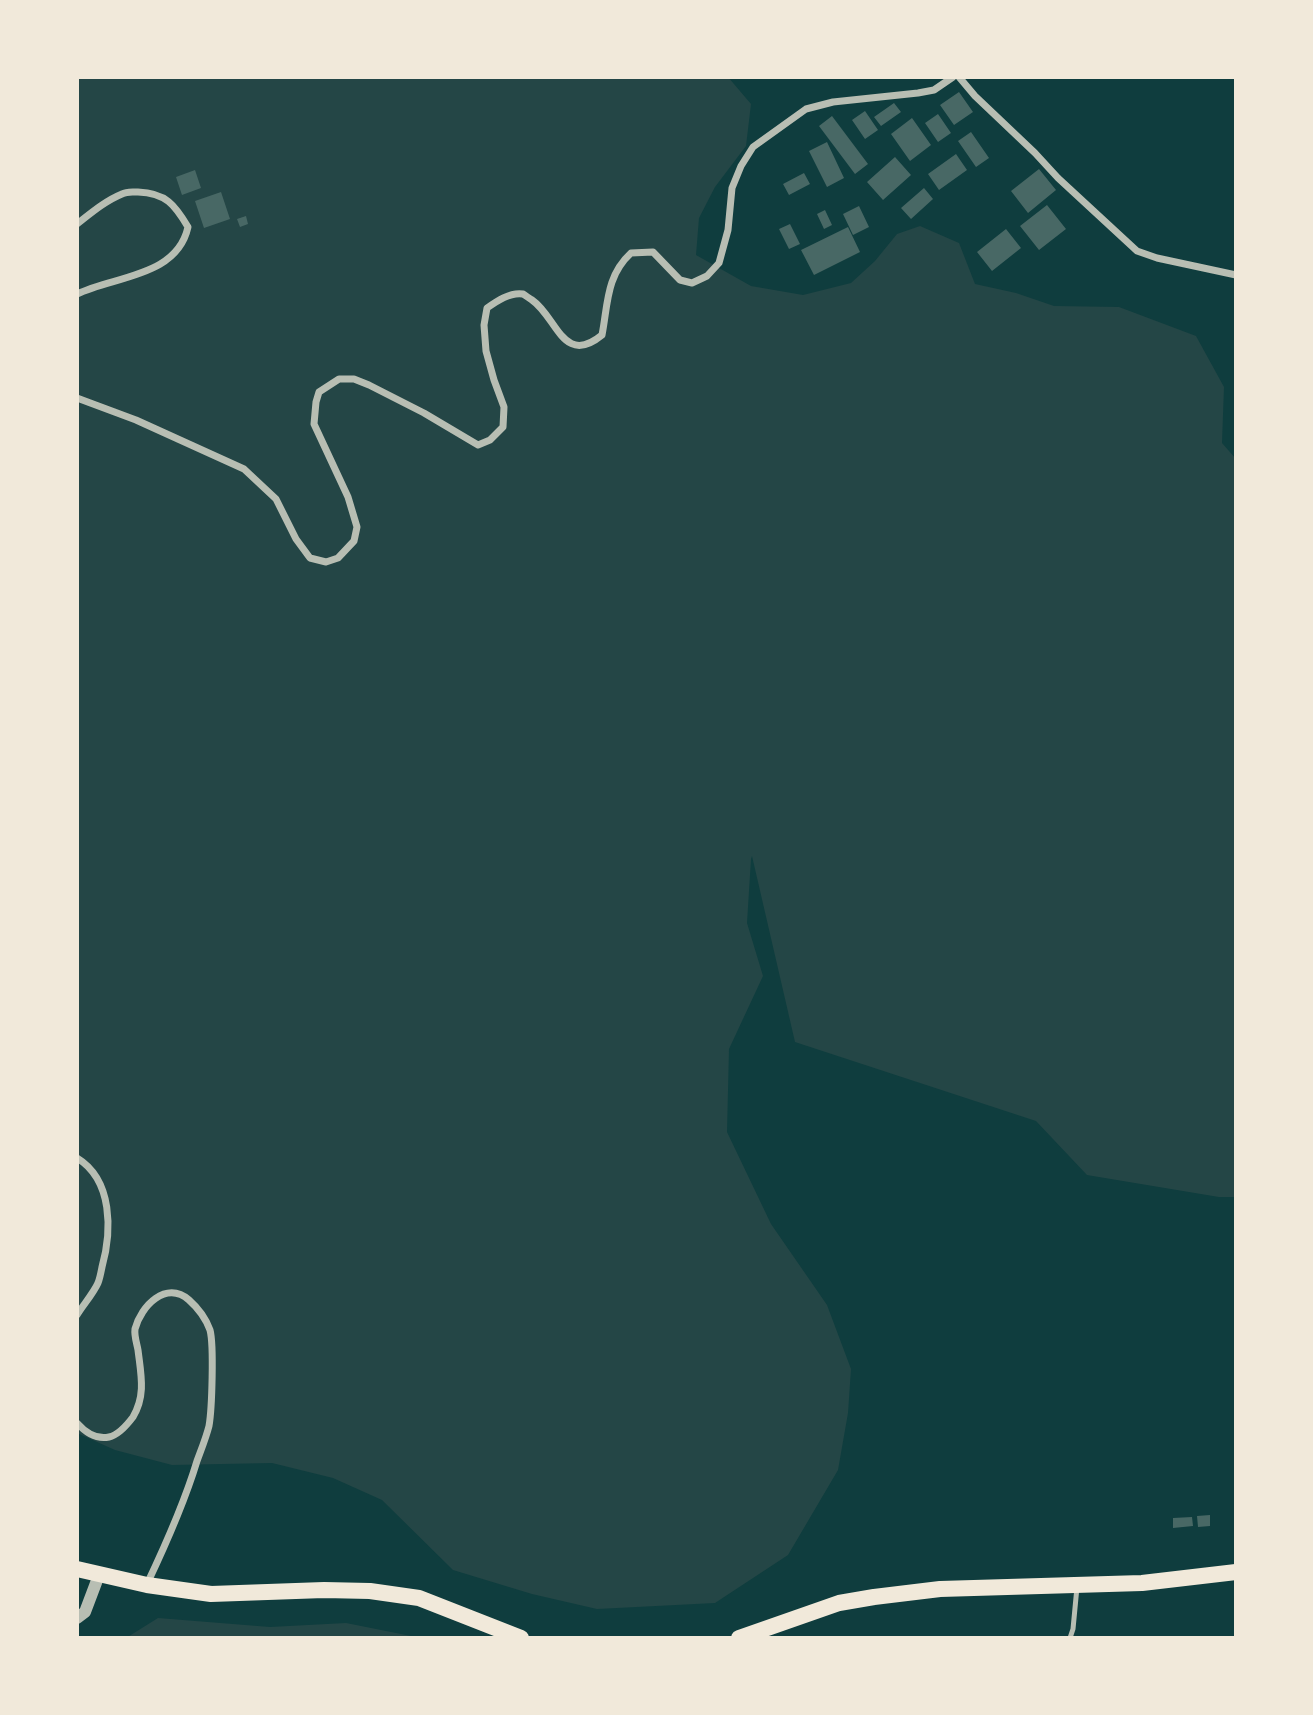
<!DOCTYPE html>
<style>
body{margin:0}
#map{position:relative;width:1313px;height:1715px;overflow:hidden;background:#0f3d3e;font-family:"Asap Condensed",sans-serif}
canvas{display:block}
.frame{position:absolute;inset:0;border:79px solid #f1e9da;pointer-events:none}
</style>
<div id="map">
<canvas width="1313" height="1715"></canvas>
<div class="frame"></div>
</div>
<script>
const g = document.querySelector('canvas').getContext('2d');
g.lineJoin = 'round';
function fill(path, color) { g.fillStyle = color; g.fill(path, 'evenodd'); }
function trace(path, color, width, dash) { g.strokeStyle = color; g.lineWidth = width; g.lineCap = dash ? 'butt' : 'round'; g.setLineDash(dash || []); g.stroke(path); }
fill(new Path2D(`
 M 77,77 L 728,77 L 751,104 L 746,146 L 715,187 L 699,218 L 696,255 L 751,286 L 803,295 L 851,283 L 875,261 L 897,234 L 920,226 L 959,243 L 975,284 L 1016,293 L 1054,306 L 1119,307 L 1196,336 L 1224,387 L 1222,443 L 1236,459 L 1236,1197 L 1219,1197 L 1087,1175 L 1036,1121 L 795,1042 L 752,856 L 751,859 L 747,923 L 763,976 L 729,1049 L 727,1132 L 771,1224 L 827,1305 L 851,1369 L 848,1413 L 838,1470 L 788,1555 L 715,1603 L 597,1609 L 532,1594 L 453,1570 L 382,1500 L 333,1478 L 272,1463 L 172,1465 L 115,1450 L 77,1433 Z
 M 158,1618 L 270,1627 L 346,1623 L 421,1638 L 126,1638 Z`), '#244646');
fill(new Path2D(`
 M 959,92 L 973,112 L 954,125 L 940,105 Z
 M 894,103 L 901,112 L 881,126 L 874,117 Z
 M 865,111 L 878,130 L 865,139 L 852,120 Z
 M 938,114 L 951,133 L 938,142 L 925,123 Z
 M 832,116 L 868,164 L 855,174 L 819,126 Z
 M 912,118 L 931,145 L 910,161 L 891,134 Z
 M 971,132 L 989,158 L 976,167 L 958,141 Z
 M 827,142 L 844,178 L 827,187 L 809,151 Z
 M 956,154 L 967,170 L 939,190 L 928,174 Z
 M 895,157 L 911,175 L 883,200 L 867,182 Z
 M 1039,169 L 1056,190 L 1028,213 L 1011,191 Z
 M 195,170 L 201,188 L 182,195 L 176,177 Z
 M 804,173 L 810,184 L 789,195 L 783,184 Z
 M 924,188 L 933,199 L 911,219 L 901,208 Z
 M 221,192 L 230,219 L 204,228 L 195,201 Z
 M 1047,205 L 1066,229 L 1039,250 L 1020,226 Z
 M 859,206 L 869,227 L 853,235 L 843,214 Z
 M 825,210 L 832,225 L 824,229 L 817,214 Z
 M 246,216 L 248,224 L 240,227 L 237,219 Z
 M 790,224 L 800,244 L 789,249 L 779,229 Z
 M 848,227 L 860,252 L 814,275 L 801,250 Z
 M 1006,229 L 1021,248 L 992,271 L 977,252 Z
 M 1210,1515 L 1210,1526 L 1198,1527 L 1197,1516 Z
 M 1192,1517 L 1193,1526 L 1173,1528 L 1173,1518 Z`), '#486865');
trace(new Path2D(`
 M 1070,1638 L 1073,1629 L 1077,1587`), '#b8beb3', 5);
trace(new Path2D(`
 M 959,77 L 975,96 L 1035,153 L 1058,178 L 1137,251 L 1157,258 L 1236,275
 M 77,224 C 91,213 105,201 122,194 C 127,191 132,192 138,192 C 166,193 175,205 188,227 C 177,277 114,276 77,294
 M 77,398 L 136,420 L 244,469 L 276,499 L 296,539 L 310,558 L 326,562 L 338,558 L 354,541 L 357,527 L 348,497 L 314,424 L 316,402 L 319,392 L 339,379 L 354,379 L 369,385 L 424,413 L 478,445 L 490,440 L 503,427 L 504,407 L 494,380 L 486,351 L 484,325 L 487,308 C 497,301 510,292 523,294 C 525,295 530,299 532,300 C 557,317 563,367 602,335 C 608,304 606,276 631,253 L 653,252 L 680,280 L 692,283 L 707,276 L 719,263 L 728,230 L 732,188 L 741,166 L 753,147 L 806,109 L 833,102 L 918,93 L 934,90 L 953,77
 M 77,1158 C 113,1180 112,1231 102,1267 C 101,1272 100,1278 98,1283 C 93,1294 83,1305 77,1315
 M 77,1423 C 85,1432 95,1440 109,1437 C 118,1435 127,1425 133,1417 C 146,1395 141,1375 138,1350 C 137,1344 134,1336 135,1329 C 141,1306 166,1280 189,1300 C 198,1308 206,1319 210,1330 C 214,1345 212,1409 209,1426 C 206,1438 201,1450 197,1461 C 184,1504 166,1544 147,1584`), '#b8beb3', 7);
trace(new Path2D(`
 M 77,1618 L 85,1612 L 99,1575`), '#b8beb3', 12);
trace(new Path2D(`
 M 77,1569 L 147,1585 L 211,1594 L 324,1590 L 370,1591 L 419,1598 L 521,1638
 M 739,1638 L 839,1603 L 874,1597 L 940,1589 L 1142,1583 L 1236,1572`), '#f1e9da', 16);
</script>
